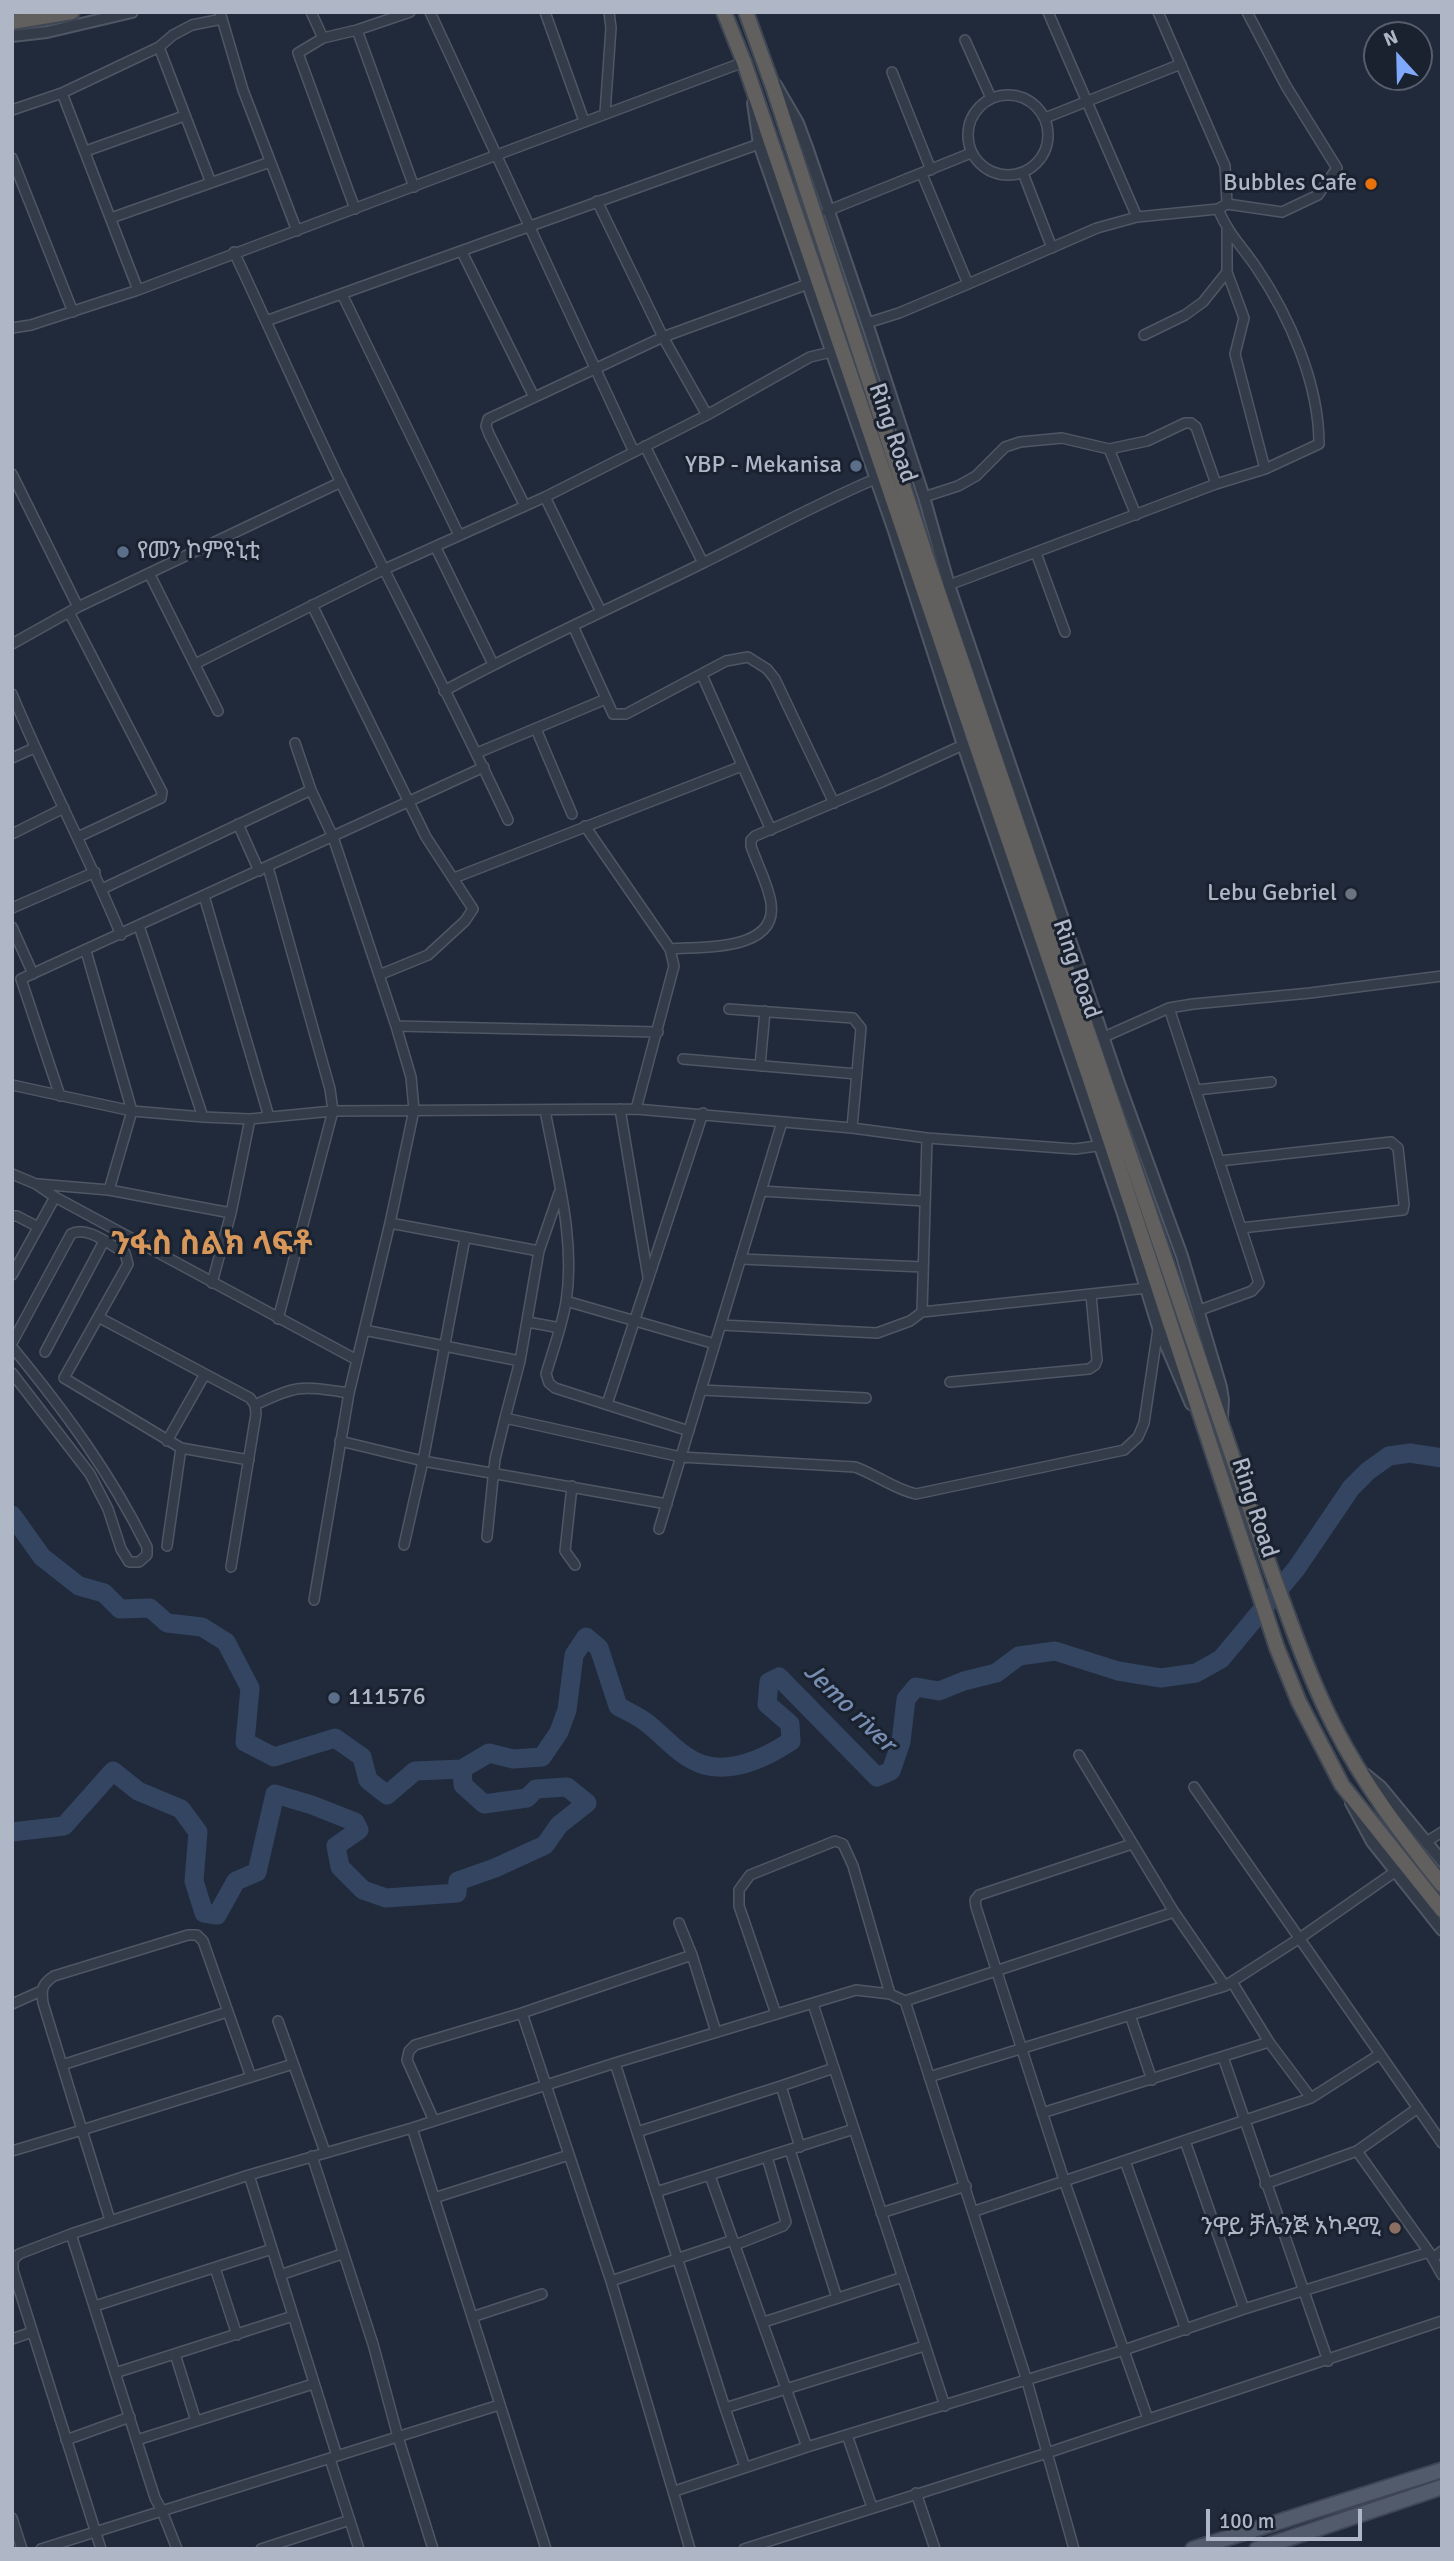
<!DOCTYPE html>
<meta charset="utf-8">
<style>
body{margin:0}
#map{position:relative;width:1454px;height:2561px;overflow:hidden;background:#212a3a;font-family:Signika,sans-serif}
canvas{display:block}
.frame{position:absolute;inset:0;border:14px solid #afb7c7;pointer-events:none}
.north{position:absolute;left:1363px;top:21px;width:70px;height:70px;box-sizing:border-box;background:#1a212f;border:2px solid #565d6c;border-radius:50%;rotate:338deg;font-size:19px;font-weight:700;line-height:28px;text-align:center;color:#afb7c7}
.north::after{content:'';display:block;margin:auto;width:24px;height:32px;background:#80a8fb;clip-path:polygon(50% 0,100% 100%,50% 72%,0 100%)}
.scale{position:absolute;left:1206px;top:2509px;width:156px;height:32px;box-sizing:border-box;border:4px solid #afb7c7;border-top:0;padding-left:9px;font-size:21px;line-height:24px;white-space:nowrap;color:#afb7c7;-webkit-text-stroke:5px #1a212f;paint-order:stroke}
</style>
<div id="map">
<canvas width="1454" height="2561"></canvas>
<div class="frame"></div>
<div class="north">N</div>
<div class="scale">100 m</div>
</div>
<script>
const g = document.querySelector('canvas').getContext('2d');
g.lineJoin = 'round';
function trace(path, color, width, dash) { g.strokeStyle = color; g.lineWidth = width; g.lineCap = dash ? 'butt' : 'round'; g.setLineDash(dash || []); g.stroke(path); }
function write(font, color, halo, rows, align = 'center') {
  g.font = font + ' Signika,"Noto Sans Ethiopic",sans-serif'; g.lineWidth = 6; g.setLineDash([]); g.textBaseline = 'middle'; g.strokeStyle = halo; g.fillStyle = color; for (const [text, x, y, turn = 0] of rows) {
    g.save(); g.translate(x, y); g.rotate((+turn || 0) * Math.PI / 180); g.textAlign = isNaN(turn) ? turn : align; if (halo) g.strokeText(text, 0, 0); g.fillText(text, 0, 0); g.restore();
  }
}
trace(new Path2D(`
 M 12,1515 L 42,1557 L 79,1586 L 104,1593 L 120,1609 L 150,1608 L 167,1623 L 202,1627 L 226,1642 L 250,1688 L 245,1742 L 274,1757 L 335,1738 L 362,1757 L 368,1780 L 387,1795 L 415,1771 L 462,1769 L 489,1753 L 513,1759 L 542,1757 L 559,1732 L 567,1710 L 574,1655 L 586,1637 L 599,1648 L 618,1706 C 628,1712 638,1716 647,1723 C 665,1737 681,1758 704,1765 C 734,1773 767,1757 791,1741 L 790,1724 L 767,1704 L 769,1682 L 779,1677 L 877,1777 L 891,1771 L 901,1742 L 906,1699 L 916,1687 L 939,1691 L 964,1681 L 996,1673 L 1019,1656 L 1055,1651 L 1118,1671 L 1161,1678 L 1196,1673 L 1221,1659 L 1296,1569 L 1351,1488 L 1368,1471 L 1389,1456 L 1410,1453 L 1442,1458
 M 12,1832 L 64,1826 L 113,1771 L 138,1791 L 181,1809 L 198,1832 L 194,1881 L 204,1913 L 217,1915 L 236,1881 L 257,1872 L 275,1794 L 312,1805 L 355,1822 L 359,1830 L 336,1846 L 340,1867 L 363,1890 L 386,1898 L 457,1893 L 458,1881 L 495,1868 L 545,1845 L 559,1825 L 587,1803 L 567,1787 L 536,1789 L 527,1798 L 484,1804 L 463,1785 L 462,1769`), '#344562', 19);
const minor = new Path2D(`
 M 220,12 L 243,90 L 297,231
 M 311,12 L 323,38
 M 430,12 L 634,452
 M 545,12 L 584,121
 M 1048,12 L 1137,217
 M 357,30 L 414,187
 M 965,40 L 991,98
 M 159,47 L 211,183
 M 892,72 L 931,170
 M 62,93 L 138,290
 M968 135a40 40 0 1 1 80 0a40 40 0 1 1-80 0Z
 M 12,110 L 62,93 L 159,47 L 173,35 L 192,25 L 222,19
 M 605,113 L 611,28 L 609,12
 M 1045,118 L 1181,64
 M 86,151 L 184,116
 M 12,158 L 73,312
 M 1023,173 L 1052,248
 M 922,174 L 968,284
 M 597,201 L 663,337 L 707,415
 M 1227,204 L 1282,212 L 1318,195 L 1337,168 L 1286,86 L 1247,12
 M 355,209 L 298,53 L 323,38 L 357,30 L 410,12
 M 827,211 L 971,153
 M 111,218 L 270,162
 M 1227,230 L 1227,272 L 1244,318 L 1235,354 L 1265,469
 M 234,252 C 270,329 304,406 341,483 C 396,595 455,706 508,820
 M 462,252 L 534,397
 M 342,294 L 459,535
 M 266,321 L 759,144
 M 867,323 L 899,313 L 968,284 L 1097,228 L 1137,217 L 1218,209 L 1227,204 L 1225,166 L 1158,12
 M 12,328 L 31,325 L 138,290 L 744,62
 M 1144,335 L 1185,315 L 1203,302 L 1227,272
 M 645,446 L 703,563
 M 1109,449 L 1136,515
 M 12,474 L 78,607
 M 545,497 L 601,612
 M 924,497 L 958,486 L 976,476 L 1005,447 L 1020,442 L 1062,438 L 1109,449 L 1147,441 L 1185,423 L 1191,423 L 1196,427 L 1216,484
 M 525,506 L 489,434 L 486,426 L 488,419 L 663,337 L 808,284
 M 436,548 L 493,664
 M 1036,553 L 1065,632
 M 149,573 L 218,711
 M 949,585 L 1216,484 L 1265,469 L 1319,444 C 1319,384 1290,317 1256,267 C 1241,245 1229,235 1218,209
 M 312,605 L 426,837 L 473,909 L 465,921 L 428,955 L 379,975
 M 69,612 L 162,792 L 161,798 L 78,837
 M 573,626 L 613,714 L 626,714 L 726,661 L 748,657 L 767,669 L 775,679 L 834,803
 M 12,644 L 78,607 L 341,482
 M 195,664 L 385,569 L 545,497 L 634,452 L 707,415 L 810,357 L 831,352
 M 702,675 L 771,830
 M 444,691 C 528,645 616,606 703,563 C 760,535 816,504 875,479
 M 12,694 C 46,776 87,853 121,935
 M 536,729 L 572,814
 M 295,743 L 311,790 L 333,837 L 396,1026 L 411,1077 L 414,1110 L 390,1223 L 349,1393 L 314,1600
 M 477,753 L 606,699
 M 12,758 L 34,748
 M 238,824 L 259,871
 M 585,826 L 670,949 L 674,966 L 636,1109
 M 12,834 L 64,808
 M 268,867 L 330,1089 L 333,1111 L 278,1319
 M 454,878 L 742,766
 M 102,889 L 311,790
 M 204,896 L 269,1117
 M 12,908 L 95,872
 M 139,926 L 203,1117
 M 12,927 L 33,974
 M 670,949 C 702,946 778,952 771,903 C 768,884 757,864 751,846 L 751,840 L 755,836 L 882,782 L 963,745
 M 86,951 L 132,1111 L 109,1190 L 231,1213
 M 1169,1008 L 1259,1283 L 1252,1291 L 1200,1310
 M 729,1009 L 853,1018 L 861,1028 L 852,1128
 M 396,1026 L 658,1032
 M 1104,1037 L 1169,1008 L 1193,1004 L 1310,993 L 1442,976
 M 683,1059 L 857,1074
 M 760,1066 L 765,1011
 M 12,1085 L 132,1111 L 203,1117 L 250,1119 L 333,1111 L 636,1109 L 852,1128 L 927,1138 L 1075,1149 L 1104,1145
 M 1196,1090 L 1271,1082
 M 60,1096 L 21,979 L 484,767
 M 620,1109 L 648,1277
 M 545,1110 C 556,1171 576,1239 566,1302 C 562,1326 553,1350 546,1374 L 549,1383 L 555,1388 L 689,1431
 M 1219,1161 L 1391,1142 L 1398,1148 L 1404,1204 L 1403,1210 L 1241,1228
 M 12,1174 L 36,1184 L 55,1197 L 357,1360
 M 38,1184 L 109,1190
 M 761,1191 L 925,1201
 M 559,1193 L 539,1251 L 520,1361 L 505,1418 L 681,1457 L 855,1467 C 877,1475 894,1489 916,1494 L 1124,1450 L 1138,1437 L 1144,1423 L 1158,1329
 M 12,1216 L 17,1216 L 38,1227
 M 390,1223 L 539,1251
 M 741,1259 L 923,1267
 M 12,1275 L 55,1197
 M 212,1283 L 231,1213 L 250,1119
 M 566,1301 L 715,1344
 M 922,1312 L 927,1138
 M 100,1318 L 250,1398 L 255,1405 L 256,1414 L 231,1567
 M 528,1322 L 560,1328
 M 721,1325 L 877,1333 L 910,1321 L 922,1312 L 1147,1288
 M 364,1330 L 520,1361
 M 12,1343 L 71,1234 C 87,1225 110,1245 125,1253 L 128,1264 L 64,1378 L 181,1448 L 249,1460
 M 12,1347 C 64,1410 111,1474 147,1547 L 147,1555 L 139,1562 L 129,1562 L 121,1549 L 108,1509 L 90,1474 L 12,1373
 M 45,1352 L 104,1241
 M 950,1382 L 1089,1369 L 1095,1365 L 1097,1360 L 1091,1295
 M 701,1390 L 866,1398
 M 607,1404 L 703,1113
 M 255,1405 C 298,1384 302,1386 349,1393
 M 167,1441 L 205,1374
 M 340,1441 L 423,1461 L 667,1504
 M 572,1486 L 565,1551 L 575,1565
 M 659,1529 L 782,1122
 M 487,1537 L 495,1459 L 505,1418
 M 404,1545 L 423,1461 L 465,1238
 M 167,1546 L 181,1448
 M 1079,1755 L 1174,1912 L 1225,1986
 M 1194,1787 L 1442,2143
 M 1426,1842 L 1442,1832
 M 1132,1844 L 979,1895 L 975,1900 L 976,1907 L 1065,2183 L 1148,2419
 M 679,1923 L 692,1955
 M 1232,1982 L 1269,2042 L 1311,2098
 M 905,2001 L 1174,1912
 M 12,2004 L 41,1991
 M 813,2004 L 945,2406
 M 522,2013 L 611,2281 L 690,2549
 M 776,2014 L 739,1906 L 739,1890 L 750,1875 L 835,1841 L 843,1844 L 853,1866 L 890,1994
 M 1130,2015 L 1152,2080
 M 278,2021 L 325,2152
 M 1223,2057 L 1328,2361
 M 615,2063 L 725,2408 L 745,2467
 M 62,2065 L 227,2012
 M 251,2077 L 203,1941 L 197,1935 L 188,1935 L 54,1976 C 42,1984 41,1989 43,2003 L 82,2130 L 293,2064
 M 929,2077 L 1225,1986 L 1300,1938 L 1396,1871
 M 781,2086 L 834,2068
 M 1042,2113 L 1269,2042
 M 434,2121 L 407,2060 L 409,2051 L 415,2045 L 522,2013 L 692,1955 L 716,2032
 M 412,2128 L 546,2549
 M 637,2132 L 781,2086 L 800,2147
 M 1185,2141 L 1244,2309
 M 790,2150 L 837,2298
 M 12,2151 L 82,2130 L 110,2220
 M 1357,2151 L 1429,2252 L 1442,2275
 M 312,2156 L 373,2344 L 398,2437 L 433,2549
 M 1125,2161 L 1186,2330
 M 249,2175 L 337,2456
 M 710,2176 L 807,2447
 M 1265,2184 L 1357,2151 L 1418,2108
 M 656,2192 L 854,2129
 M 434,2198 L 569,2155
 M 975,2211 L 1311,2098 L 1380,2054
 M 881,2213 L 966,2186
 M 71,2234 L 155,2498 L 162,2511 L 177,2549
 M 735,2245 L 783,2226 L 786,2222 L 767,2157
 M 1433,2258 L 1442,2251
 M 12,2261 L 19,2254 L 71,2234 L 249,2175 L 412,2128 L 615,2063 L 856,1990 L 890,1994 L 905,2001 L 1027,2381 L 1074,2549
 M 13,2261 L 13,2270 L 101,2549
 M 215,2268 L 237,2335
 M 280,2275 L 342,2254
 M 611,2281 L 733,2240
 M 95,2306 L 272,2249
 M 472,2317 L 542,2294
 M 764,2322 L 903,2277
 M 12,2339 L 32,2332
 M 175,2354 L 196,2421
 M 115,2373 L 293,2316
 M 725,2408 L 924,2346
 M 847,2435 L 872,2507
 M 66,2440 L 130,2417
 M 137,2440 L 313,2384
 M 330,2459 L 359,2549
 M 675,2491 L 807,2447 L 1124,2350 L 1244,2309 L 1429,2252
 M 916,2493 L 935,2549
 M 12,2518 L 22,2549
 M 41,2549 L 499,2405
 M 261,2549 L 350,2520
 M 744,2549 L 1047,2453 L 1442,2321`);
const tertiary = new Path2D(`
 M 12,36 L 47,32 L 132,12
 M 776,85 L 798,123 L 808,150 L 867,323 L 924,497 L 949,585 L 996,723 L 1119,1083 L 1182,1256 L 1221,1387 L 1223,1400 L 1222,1418
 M 753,103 L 759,144 L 894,531 L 963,745 L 1122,1211 L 1158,1327 L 1191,1404
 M 1365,1774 L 1381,1787 L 1442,1861
 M 1351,1803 L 1372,1842 L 1442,1930`);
const primary = new Path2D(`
 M 1193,2549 L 1442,2470
 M 1257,2549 L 1442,2487`);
const trunk = new Path2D(`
 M 724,12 L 744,62 L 1090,1079 L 1277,1648 L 1299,1702 L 1342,1785 L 1442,1910
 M 746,12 L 774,90 L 927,559 L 1270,1567 C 1290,1621 1308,1675 1334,1726 C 1363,1783 1402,1835 1442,1885
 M 12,22 L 72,12`);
trace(minor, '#4f5765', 12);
trace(tertiary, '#4f5765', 14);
trace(primary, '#3e4554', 18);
trace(trunk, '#3f4755', 18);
trace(minor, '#343c4a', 9);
trace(tertiary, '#343c4a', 10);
trace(primary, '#525b6b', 14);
trace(trunk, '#62605e', 14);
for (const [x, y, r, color] of [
 [1371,184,7,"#e8710a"],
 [856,466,7,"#5c6f8a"],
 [123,552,7,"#5c6f8a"],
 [1351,894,7,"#6b7280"],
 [334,1698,7,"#5c6f8a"],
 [1395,2228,7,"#8d6e63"]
]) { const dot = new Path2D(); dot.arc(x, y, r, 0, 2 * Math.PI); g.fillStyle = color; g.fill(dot); trace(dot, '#1a212f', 2.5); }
write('24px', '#afb7c7', '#1a212f', [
 ["Bubbles Cafe",1357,184],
 ["YBP - Mekanisa",842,466],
 ["የመን ኮምዩኒቲ",137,552,"left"],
 ["Lebu Gebriel",1337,894],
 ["111576",348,1698,"left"],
 ["ንዋይ ቻሌንጅ አካዳሚ",1381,2228]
], 'right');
write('24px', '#afb7c7', '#1a212f', [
 ["Ring Road",892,433,71],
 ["Ring Road",1076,969,71],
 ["Ring Road",1254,1508,72]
]);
write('italic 26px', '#768cb0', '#1a212f', [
 ["Jemo river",849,1708,44]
]);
write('bold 32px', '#d7975a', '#1a212f', [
 ["ንፋስ ስልክ ላፍቶ",212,1246]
]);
</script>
